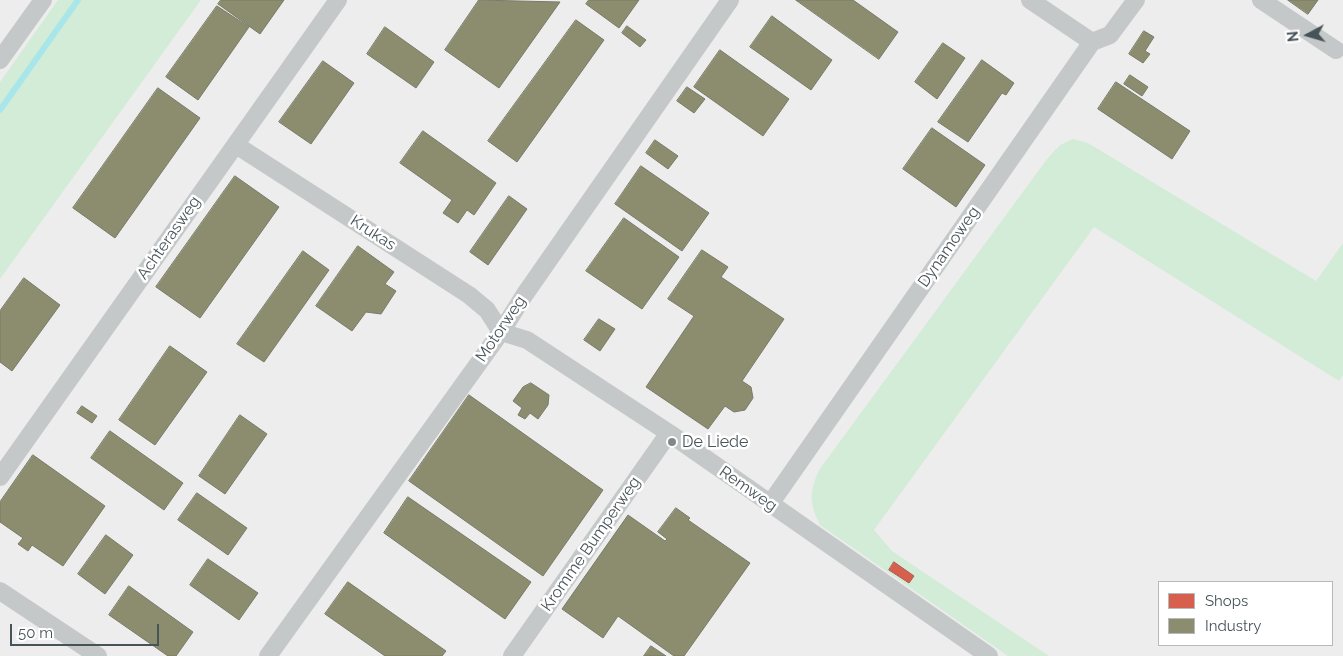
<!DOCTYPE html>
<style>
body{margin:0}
#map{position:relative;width:1343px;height:656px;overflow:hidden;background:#eeeded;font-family:Raleway,sans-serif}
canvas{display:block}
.legend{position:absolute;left:1158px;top:581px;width:175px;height:65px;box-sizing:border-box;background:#fff;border:1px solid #b5babd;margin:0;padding:6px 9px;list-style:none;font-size:15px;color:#465359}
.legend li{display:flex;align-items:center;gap:10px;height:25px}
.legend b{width:25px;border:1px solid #b5babd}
.north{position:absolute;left:1283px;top:10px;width:50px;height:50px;-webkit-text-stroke:4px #fff;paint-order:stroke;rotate:264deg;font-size:14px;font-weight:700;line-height:20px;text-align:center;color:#465359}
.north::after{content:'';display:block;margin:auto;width:18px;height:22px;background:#465359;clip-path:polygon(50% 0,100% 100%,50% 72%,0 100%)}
.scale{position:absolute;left:10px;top:624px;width:149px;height:22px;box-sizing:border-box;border:2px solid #465359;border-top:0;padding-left:6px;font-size:15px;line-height:18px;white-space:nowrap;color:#465359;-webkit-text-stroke:4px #fff;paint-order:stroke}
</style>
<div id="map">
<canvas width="1343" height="656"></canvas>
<ul class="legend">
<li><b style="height:14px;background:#d6604d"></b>Shops</li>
<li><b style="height:14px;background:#8c8c6e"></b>Industry</li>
</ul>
<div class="north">N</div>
<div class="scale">50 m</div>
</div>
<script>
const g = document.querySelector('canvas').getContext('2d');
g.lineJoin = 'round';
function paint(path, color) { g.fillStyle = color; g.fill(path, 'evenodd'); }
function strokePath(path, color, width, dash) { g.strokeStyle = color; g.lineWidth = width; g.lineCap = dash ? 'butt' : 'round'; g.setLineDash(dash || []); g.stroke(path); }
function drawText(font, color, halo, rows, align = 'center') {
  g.font = font + ' Raleway,sans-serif'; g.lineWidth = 5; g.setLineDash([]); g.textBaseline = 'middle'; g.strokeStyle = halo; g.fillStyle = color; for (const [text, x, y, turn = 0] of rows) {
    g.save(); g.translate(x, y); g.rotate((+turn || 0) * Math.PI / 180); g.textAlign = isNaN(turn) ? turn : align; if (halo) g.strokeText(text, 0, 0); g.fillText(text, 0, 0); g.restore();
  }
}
const green = new Path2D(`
 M58,0h143l-201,279v-197z
 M1073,139l15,4 228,138 27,-38v132l-4,6 -245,-154 -220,303 18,21 157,105h-41l-188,-131c-11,-23 -11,-32 -1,-55l228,-311 13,-14z`);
const shops = new Path2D(`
 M894,562l20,14 -5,7 -20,-13z`);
const industry = new Path2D(`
 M221,0h63l-24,34 -42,-30z
 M479,0l81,2 -61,86 -54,-38z
 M589,0h50l-20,28 -33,-24z
 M796,0h57l45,32 -19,27z
 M1288,0h30l-10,14z
 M217,6l32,21 -51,73 -32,-23z
 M772,16l60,44 -21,30 -61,-43z
 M576,20l28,20 -87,122 -29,-21z
 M627,26l19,14 -6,7 -18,-14z
 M385,27l49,35 -18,26 -49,-34z
 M1144,31l10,6 -9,14 5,3 -7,9 -14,-9z
 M943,43l22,15 -28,41 -22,-17z
 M720,50l69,49 -26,37 -69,-49z
 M982,60l32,23 -8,12 -4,-2 -34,49 -30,-20z
 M323,61l31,22 -43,61 -32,-22z
 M1130,75l18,12 -6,9 -18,-12z
 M1116,82l74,49 -18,28 -74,-50z
 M687,87l18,12 -11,14 -17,-12z
 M158,88l42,30 -85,120 -42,-30z
 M932,128l53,37 -29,42 -53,-38z
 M423,131l73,52 -22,32 -7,-5 -9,13 -15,-10 9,-13 -52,-37z
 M655,140l23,16 -10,13 -22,-16z
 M641,166l68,47 -27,38 -67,-47z
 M235,176l44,31 -79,111 -44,-31z
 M509,196l18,13 -39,56 -18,-13z
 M624,218l55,39 -37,52 -56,-38z
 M358,246l36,26 -9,12 11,7 -15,23 -15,-2 -14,19 -36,-25z
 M702,250l26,17 -7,10 63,42 -42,62 9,6 2,11 -8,12 -11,2 -9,-6 -17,23 -62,-42 48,-71 -26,-17z
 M303,251l26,19 -65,92 -27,-18z
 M24,278l36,27 -48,66 -12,-9v-51z
 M599,319l16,10 -15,22 -16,-11z
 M170,346l37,26 -52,73 -36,-25z
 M531,383l18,12 -1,10 -10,14 -8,-6 -5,6 -7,-4 4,-7 -9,-7 10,-14z
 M469,395l134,95 -60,86 -134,-95z
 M82,406l15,10 -5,7 -15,-10z
 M240,415l27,19 -42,60 -26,-18z
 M110,431l73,52 -19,27 -73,-52z
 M33,455l72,51 -42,60 -31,-21 -4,6 -10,-7 5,-6 -23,-16v-20z
 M197,493l50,35 -19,27 -50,-35z
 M408,497l123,85 -26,37 -121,-86z
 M676,508l14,10 -2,2 62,43 -66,93h-10l-56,-40 -15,22 -41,-29 66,-94 37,26 2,-2 -9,-7z
 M106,535l27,20 -28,39 -27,-20z
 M208,559l50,34 -19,27 -49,-35z
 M348,582l98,69 -4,5h-57l-60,-42z
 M129,586l64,46 -17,24h-8l-59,-41z
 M651,646l15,10h-22z`);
const stream = new Path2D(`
 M0,110l78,-110`);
const street = new Path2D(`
 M1030,0l62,42
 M1261,0l75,50
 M0,60l43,-60
 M236,145l233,150 18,15 14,22
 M501,332l26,8 142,93 320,223
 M0,477l338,-477
 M770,504l322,-462 18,-7 26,-35
 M0,591l98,65
 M268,656l233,-324 24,-38 205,-294
 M512,656l157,-223`);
const markers = [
 [672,442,5,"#81898d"]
];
const streetNames = [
 ["Krukas",373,233,33],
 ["Achterasweg",169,238,-55],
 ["Dynamoweg",949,247,-55],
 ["Motorweg",501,329,-56],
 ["Remweg",748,489,35],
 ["Kromme Bumperweg",591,544,-55]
];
const poiNames = [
 ["De Liede",682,442]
];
paint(green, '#d2ecd8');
paint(shops, '#d6604d');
strokePath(shops, '#ab5c51', 1);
paint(industry, '#8c8c6e');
strokePath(industry, '#777b68', 1);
strokePath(stream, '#a9e6e9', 6);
strokePath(street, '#c5c8c9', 18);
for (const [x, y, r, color] of markers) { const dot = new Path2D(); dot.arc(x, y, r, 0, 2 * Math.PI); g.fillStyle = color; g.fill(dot); strokePath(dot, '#fff', 2); }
drawText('16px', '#465359', '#fff', streetNames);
drawText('16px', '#465359', '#fff', poiNames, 'left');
</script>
